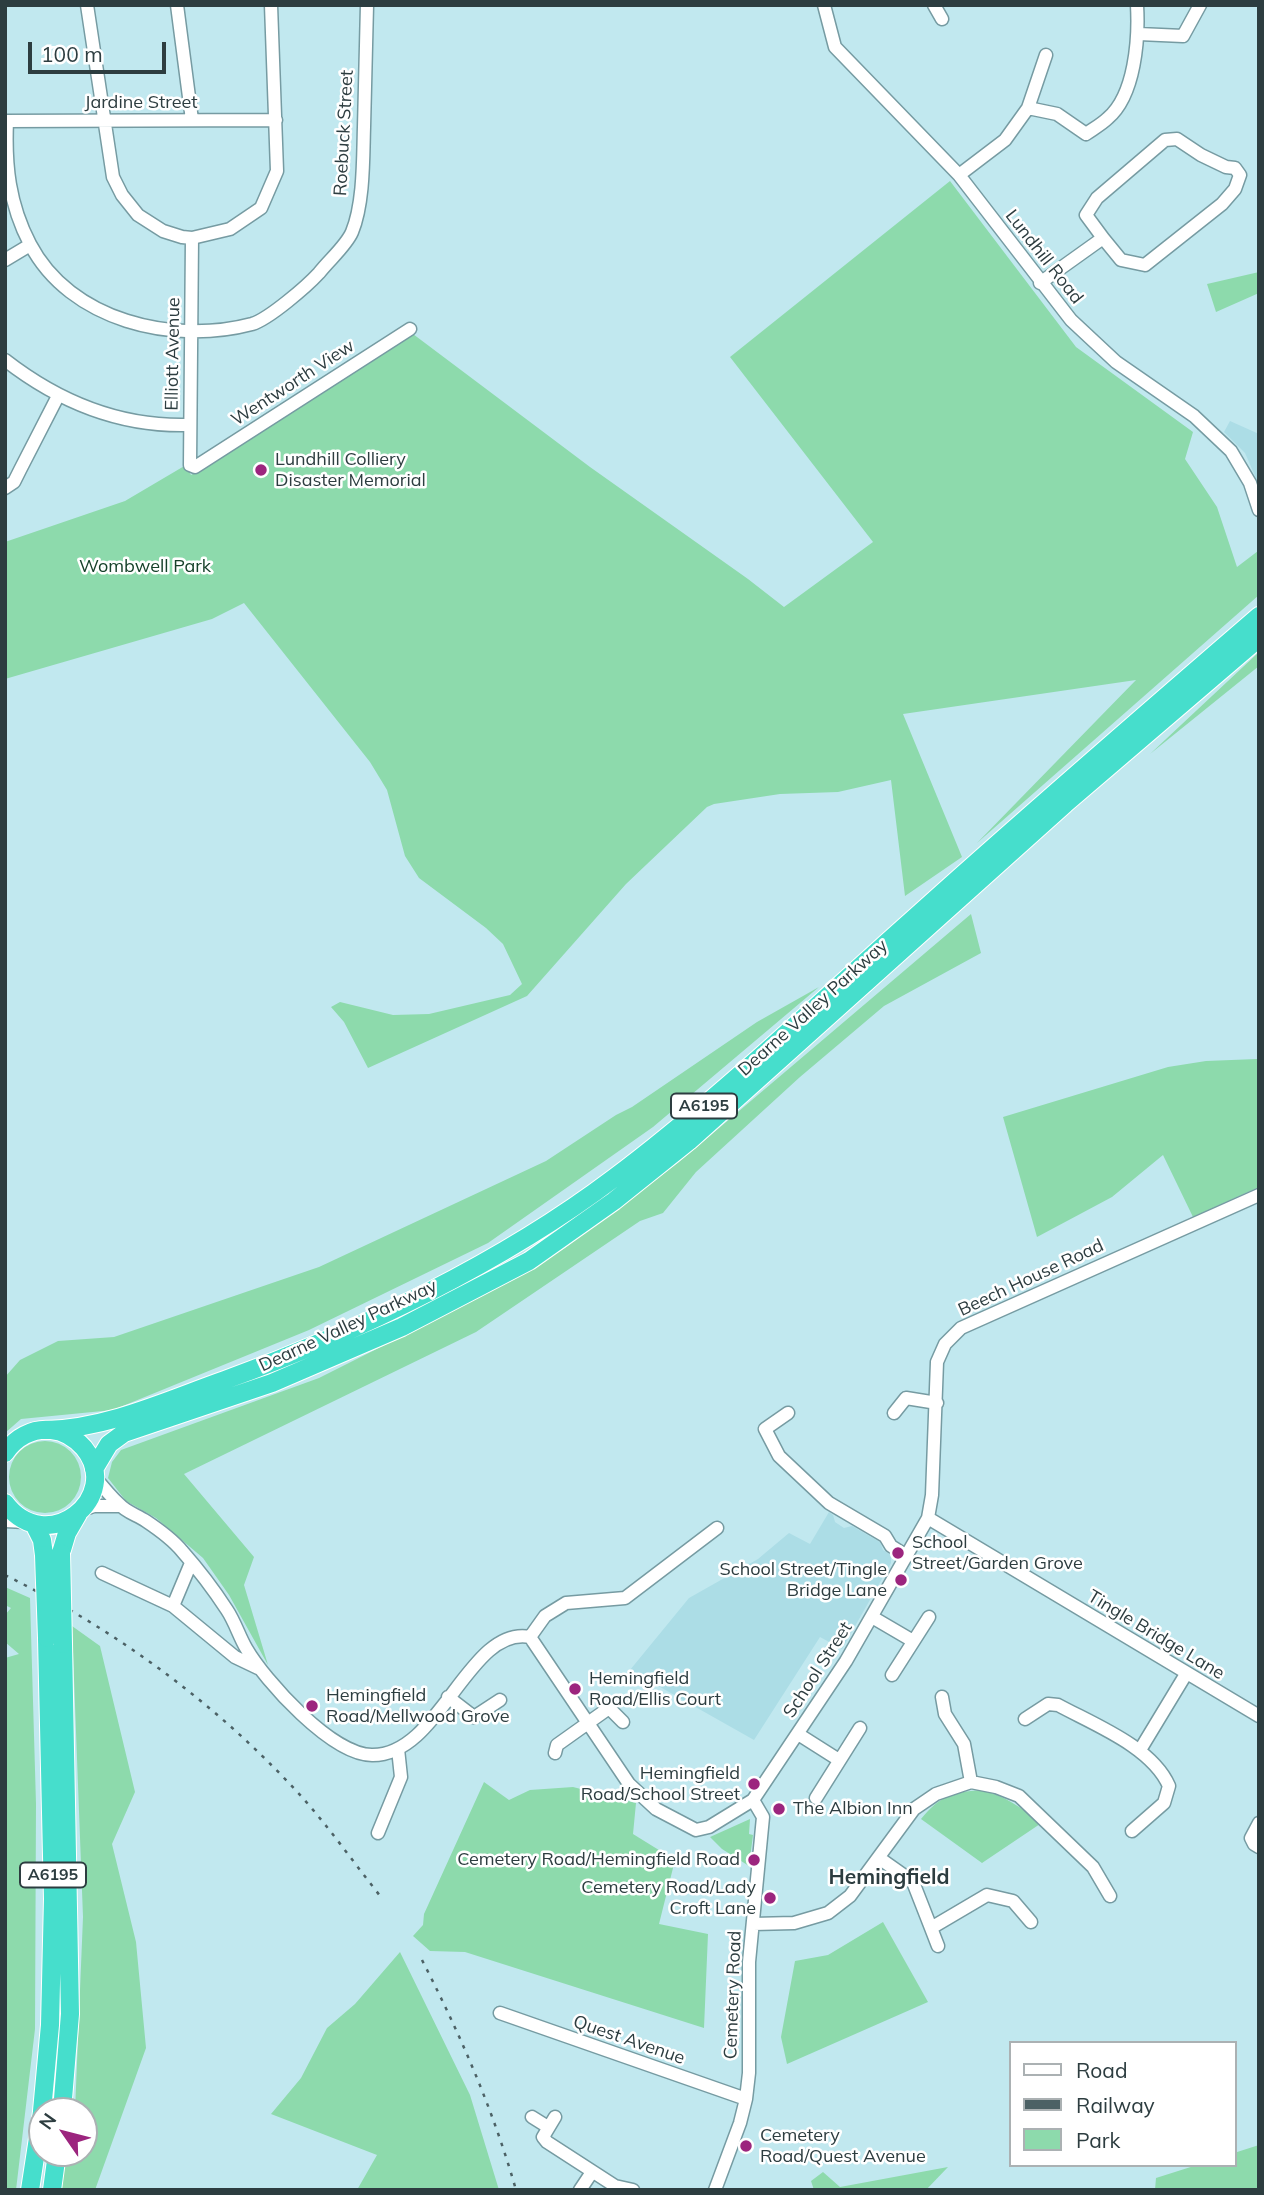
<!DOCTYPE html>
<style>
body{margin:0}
#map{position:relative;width:1264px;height:2195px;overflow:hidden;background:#c1e8ef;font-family:Mulish,sans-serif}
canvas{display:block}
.frame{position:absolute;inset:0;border:7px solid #2d3d40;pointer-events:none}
.legend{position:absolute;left:1009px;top:2041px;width:228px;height:126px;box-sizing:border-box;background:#fff;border:2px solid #abb1b3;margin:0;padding:9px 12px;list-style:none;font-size:21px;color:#2d3d40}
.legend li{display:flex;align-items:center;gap:14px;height:35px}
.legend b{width:35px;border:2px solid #abb1b3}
.north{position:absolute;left:28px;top:2097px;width:70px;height:70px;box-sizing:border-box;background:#fff;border:2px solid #abb1b3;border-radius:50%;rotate:305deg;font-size:19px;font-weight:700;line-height:28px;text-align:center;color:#2d3d40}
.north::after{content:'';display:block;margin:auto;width:24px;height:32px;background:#9c257e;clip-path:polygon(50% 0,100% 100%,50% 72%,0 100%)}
.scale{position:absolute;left:28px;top:42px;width:138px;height:32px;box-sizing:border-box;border:4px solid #2d3d40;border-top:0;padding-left:9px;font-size:21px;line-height:24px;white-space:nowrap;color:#2d3d40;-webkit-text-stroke:5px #fff;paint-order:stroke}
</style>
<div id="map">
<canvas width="1264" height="2195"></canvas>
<div class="frame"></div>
<ul class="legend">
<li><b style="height:9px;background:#fff"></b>Road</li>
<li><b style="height:9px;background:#4c6165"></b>Railway</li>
<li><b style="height:19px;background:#8ddaac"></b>Park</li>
</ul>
<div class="north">N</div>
<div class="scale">100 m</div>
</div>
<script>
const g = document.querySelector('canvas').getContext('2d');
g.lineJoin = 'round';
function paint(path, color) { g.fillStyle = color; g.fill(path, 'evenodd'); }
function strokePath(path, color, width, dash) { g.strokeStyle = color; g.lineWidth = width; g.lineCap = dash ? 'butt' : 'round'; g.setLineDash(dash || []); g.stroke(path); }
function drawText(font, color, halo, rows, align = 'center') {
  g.font = font + ' Mulish,sans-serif'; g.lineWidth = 5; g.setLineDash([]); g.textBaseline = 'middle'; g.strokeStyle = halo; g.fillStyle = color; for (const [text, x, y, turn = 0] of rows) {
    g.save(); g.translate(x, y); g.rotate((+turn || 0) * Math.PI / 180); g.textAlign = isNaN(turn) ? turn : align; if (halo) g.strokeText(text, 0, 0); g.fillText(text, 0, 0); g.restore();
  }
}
const built = new Path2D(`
 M1230,421l29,13v51l-14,-32 -21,-21z
 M829,1512l4,3 2,7 9,6 8,-2 28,16 3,8 8,5v8l-49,86 -22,-12 -66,103 -124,-70 59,-72 69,-39 31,-26 21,11z`);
const green = new Path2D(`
 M950,181l126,166 117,85 -8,27 32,48 20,60 21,-16 1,44 -282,248 159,-163 -233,34 59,143 -57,39 -14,-116 -53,12 -58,2 -66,10 -7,3 -81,77 -99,112 -159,72 -24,-46 -13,-15 9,-5 53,13 36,-1 81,-19 12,-11 -19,-40 -17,-16 -67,-50 -14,-22 -18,-66 -17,-28 -126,-159 -32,16 -207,60v-137l120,-41 61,-36 5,10 222,-141 177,133 158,112 36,28 89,-65 -143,-185z
 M1259,272v21l-43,19 -9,-28z
 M1259,652v14l-109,88z
 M971,914l10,39 -97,53 -84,71 -104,95 -33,41 -23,8 -164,111 -292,142 70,83 -10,28 24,80 -39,-70 -26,-37 -47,-40 -30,-17 -18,-23 4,-16 9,-12 198,-72 163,-82 83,-48 114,-86z
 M819,987l-166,140 -165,116 -179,87 -196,80 -92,9 -16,14v-56l15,-17 38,-19 56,-4 205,-70 227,-106 70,-46 16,-8 125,-85z
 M1257,1059l2,128 -66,30 -30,-62 -51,42 -75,40 -34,-120 165,-50 38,-6z
 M9 1477a36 36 0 1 1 72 0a36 36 0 1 1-72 0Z
 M5,1587l25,11 6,206 -1,225 -19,161h-11v-532l14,-4 -14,-12v-27l6,-7 -6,-3z
 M72,1626l28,20 35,146 -23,52 24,98 10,106 -51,142h-35l7,-37h17v-42h-9l8,-194z
 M484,1782l25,18 21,-10 43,-3 63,16 -3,31 42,26 -16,64 49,10 -4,94 -239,-76 -35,-1 -17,-15 10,-11 1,-11z
 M981,1790c25,6 40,17 59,34l-58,39 -61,-44c19,-23 31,-27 60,-29z
 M750,1819l-1,15 4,1 -4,31 -27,-17 -12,-12z
 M883,1922l45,80 -141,62 -6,-27 14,-76 33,-6z
 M400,1952l70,143 29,95h-142l20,-35 -106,-41 30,-36 26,-50 28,-24z
 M1259,2145v45h-104l1,-12 41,-13h37v-12z
 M948,2167l-22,23h-112l-3,-9 12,-9 17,15z`);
const minor = new Path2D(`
 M87,5l26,172 9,18 16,20 25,16 19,6 10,1 38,-9 31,-21 16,-37 -6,-166
 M177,5l15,115
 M824,5l11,42 124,128 112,145 45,42 78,54 37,35 19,32 9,27
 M934,5l8,14
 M1139,34l44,2 17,-31
 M1028,108l18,-53
 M5,121l271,-1
 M7,121c-2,44 2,83 23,123 40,77 143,101 222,80 17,-5 55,-38 67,-51 10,-13 27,-27 33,-41 12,-29 11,-74 12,-105 1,-41 2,-81 3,-122
 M959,175l46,-35 23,-32 29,6 29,20c7,-5 16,-10 22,-16 27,-23 31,-79 29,-113
 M192,238l-2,227 5,2 215,-138
 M5,260l25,-15
 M1040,283l63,-45 18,22 24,5 77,-61 13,-15 5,-14 -5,-7 -9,-1 -25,-12 -24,-16 -12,1 -68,58 -11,17 17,23
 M5,360c54,42 115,67 184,65
 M5,488l9,-6 6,-12 38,-74
 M788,1413l-23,16 14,27 50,47 56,33 6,10 16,10
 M894,1413l12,-15 31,5
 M94,1476c8,10 16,20 25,28 7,8 18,11 27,17 12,8 27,19 36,30 16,18 32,39 45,59 8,12 12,26 19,38 19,33 86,107 126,107 68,1 97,-130 158,-118l99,147 27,25 40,21 13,-3 44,-27 93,-139 82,-143 4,-23 5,-133 8,-18 16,-16 298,-133
 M82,1510l12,-4h25
 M928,1518l331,198
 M5,1521l21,1
 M102,1573l71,33 62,51 23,11
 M173,1606l18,-43
 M872,1617l41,24
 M530,1637l15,-21 21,-13 59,-5 92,-70
 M892,1675l37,-58
 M448,1697l26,20 26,-17
 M942,1697l3,17 19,30 7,38
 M1025,1719l23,-15 10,1c37,20 94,42 111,81l-5,17 -32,28
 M798,1734l41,26
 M1140,1750l46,-76
 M555,1753l2,-8 52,-37 14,14
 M816,1798l44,-70
 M1259,1823l-8,15 3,6 5,3
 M378,1833l23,-56 -3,-28
 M879,1858l34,24 18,46 56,-33 26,6 18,21
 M753,1924l41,-1 34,-10 22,-17 64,-87 22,-15 35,-12 25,5 23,9 74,71 17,29
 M931,1928l7,18
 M500,2013l246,86
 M532,2117l16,10
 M555,2117l-12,20 4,5 68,44 18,4
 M580,2190l12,-18
 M715,2190l25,-67 6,-24 3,-26v-111l14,-145 -10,-17`);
const highway = new Path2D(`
 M47,1430c62,-2 121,-30 178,-50 131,-47 278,-118 389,-202 105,-79 200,-171 298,-258 114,-103 230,-203 347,-304
 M5,1453c10,-15 27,-25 46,-23 13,1 24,8 33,18 40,49 -37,111 -79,55
 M94,1469l15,-25 15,-11 148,-50 130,-56 127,-66 85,-60 75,-60 376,-337 194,-166
 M34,1524l8,16 2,15
 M61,1553l6,-20 11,-19
 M42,2111l8,-86 3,-126 -6,-261
 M62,2111l8,-97 -7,-370
 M30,2190l12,-78
 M52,2190l5,-37`);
const rail = new Path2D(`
 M5,1575c105,52 201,121 282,206 35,36 63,77 94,116
 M422,1960c38,74 71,149 94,230`);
const highwayBridge = new Path2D(`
 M61,1553l2,91
 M44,1555l3,83`);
const markers = [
 [261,470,7,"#9c257e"],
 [898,1553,7,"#9c257e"],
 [901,1580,7,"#9c257e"],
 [575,1689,7,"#9c257e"],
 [312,1706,7,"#9c257e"],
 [754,1784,7,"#9c257e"],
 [779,1809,7,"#9c257e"],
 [754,1860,7,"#9c257e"],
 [770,1898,7,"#9c257e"],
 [746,2146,7,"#9c257e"]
];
const shields = [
 [704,1106,66],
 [53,1875,66]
];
const shieldNames = [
 ["A6195",704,1106],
 ["A6195",53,1875]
];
const streetNames = [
 ["Jardine Street",141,103],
 ["Roebuck Street",344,133,-87],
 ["Lundhill Road",1044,257,52],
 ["Elliott Avenue",173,354,-89],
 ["Wentworth View",293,383,-33],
 ["Dearne Valley Parkway",813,1008,-42],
 ["Beech House Road",1031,1278,-25],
 ["Dearne Valley Parkway",348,1326,-25],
 ["Tingle Bridge Lane",1156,1635,31],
 ["School Street",818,1670,-57],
 ["Cemetery Road",733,1995,-88],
 ["Quest Avenue",629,2040,19]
];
const poiNames = [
 ["Lundhill Colliery",275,460],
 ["Disaster Memorial",275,481],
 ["School",912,1543],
 ["Street/Garden Grove",912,1564],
 ["School Street/Tingle",887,1570,"right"],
 ["Bridge Lane",887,1591,"right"],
 ["Hemingfield",589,1679],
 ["Road/Ellis Court",589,1700],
 ["Hemingfield",326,1696],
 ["Road/Mellwood Grove",326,1717],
 ["Hemingfield",740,1774,"right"],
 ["Road/School Street",740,1795,"right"],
 ["The Albion Inn",793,1809],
 ["Cemetery Road/Hemingfield Road",740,1860,"right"],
 ["Cemetery Road/Lady",756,1888,"right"],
 ["Croft Lane",756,1909,"right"],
 ["Cemetery",760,2136],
 ["Road/Quest Avenue",760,2157]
];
const parkNames = [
 ["Wombwell Park",145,567]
];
const quarterNames = [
 ["Hemingfield",889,1878]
];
paint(built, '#acdde6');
paint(green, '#8ddaac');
strokePath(minor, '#769ba2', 15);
strokePath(highway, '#fff', 20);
strokePath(minor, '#fff', 12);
strokePath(highway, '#46decc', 18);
strokePath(rail, '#4c6165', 2.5, [3.5, 7]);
strokePath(highwayBridge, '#fff', 20, []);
strokePath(highwayBridge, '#46decc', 18);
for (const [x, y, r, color] of markers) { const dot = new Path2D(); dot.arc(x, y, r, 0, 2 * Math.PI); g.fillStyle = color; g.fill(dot); strokePath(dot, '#fff', 2.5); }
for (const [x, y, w] of shields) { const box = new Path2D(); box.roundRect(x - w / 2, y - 12.5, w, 25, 5); g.fillStyle = '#fff'; g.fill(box); strokePath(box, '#2d3d40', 2); }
drawText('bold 16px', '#2d3d40', null, shieldNames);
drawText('18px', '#2d3d40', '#fff', streetNames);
drawText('18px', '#2d3d40', '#fff', poiNames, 'left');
drawText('18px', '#16412a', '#fff', parkNames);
drawText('bold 21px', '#2d3d40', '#fff', quarterNames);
</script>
